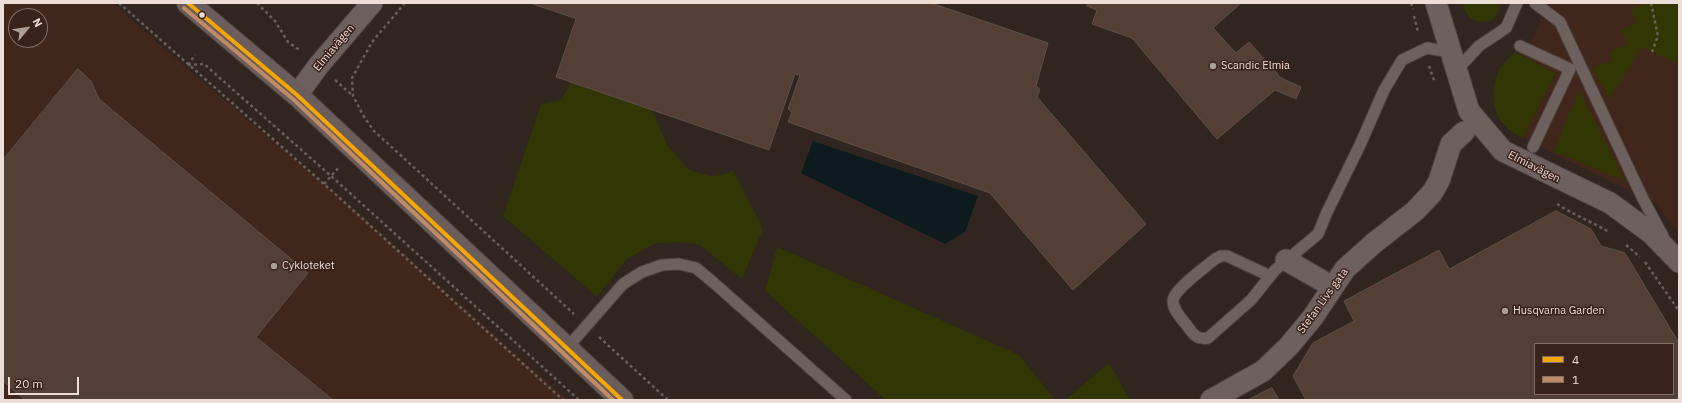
<!DOCTYPE html>
<meta charset="utf-8">
<style>
body{margin:0}
#map{position:relative;width:1682px;height:403px;overflow:hidden;background:#312520;font-family:"IBM Plex Sans",sans-serif}
canvas{display:block}
.frame{position:absolute;inset:0;border:4px solid #edddd7;pointer-events:none}
.legend{position:absolute;left:1534px;top:343px;width:140px;height:52px;box-sizing:border-box;background:#382219;border:1px solid #806d65;margin:0;padding:5px 7px;list-style:none;font-size:12px;color:#edddd7}
.legend li{display:flex;align-items:center;gap:8px;height:20px}
.legend b{width:20px;border:1px solid #806d65}
.north{position:absolute;left:8px;top:8px;width:40px;height:40px;box-sizing:border-box;background:#382219;border:1px solid #806d65;border-radius:50%;rotate:61deg;font-size:11px;font-weight:700;line-height:16px;text-align:center;color:#edddd7}
.north::after{content:'';display:block;margin:auto;width:14px;height:18px;background:#ab9d97;clip-path:polygon(50% 0,100% 100%,50% 72%,0 100%)}
.scale{position:absolute;left:8px;top:377px;width:71px;height:18px;box-sizing:border-box;border:2px solid #edddd7;border-top:0;padding-left:5px;font-size:12px;line-height:14px;white-space:nowrap;color:#edddd7;-webkit-text-stroke:3px #382219;paint-order:stroke}
</style>
<div id="map">
<canvas width="1682" height="403"></canvas>
<div class="frame"></div>
<ul class="legend">
<li><b style="height:5px;background:#f7a600"></b>4</li>
<li><b style="height:5px;background:#c18c65"></b>1</li>
</ul>
<div class="north">N</div>
<div class="scale">20 m</div>
</div>
<script>
const g = document.querySelector('canvas').getContext('2d');
g.lineJoin = 'round';
function paint(path, color) { g.fillStyle = color; g.fill(path, 'evenodd'); }
function strokePath(path, color, width, dash) { g.strokeStyle = color; g.lineWidth = width; g.lineCap = dash ? 'butt' : 'round'; g.setLineDash(dash || []); g.stroke(path); }
function drawText(font, color, halo, rows, align = 'center') {
  g.font = font + ' "IBM Plex Sans",sans-serif'; g.lineWidth = 3; g.setLineDash([]); g.textBaseline = 'middle'; g.strokeStyle = halo; g.fillStyle = color; for (const [text, x, y, turn = 0] of rows) {
    g.save(); g.translate(x, y); g.rotate((+turn || 0) * Math.PI / 180); g.textAlign = isNaN(turn) ? turn : align; if (halo) g.strokeText(text, 0, 0); g.fillText(text, 0, 0); g.restore();
  }
}
const built = new Path2D(`
 M3,3h110l65,58 162,136 228,203h-565zM16,16h24v24h-24z
 M1542,3h137v230l-24,-30 -101,-49 -44,-26 -13,-18 -3,-18 10,-26 16,-13 13,-14 8,-21z`);
const green = new Path2D(`
 M1463,3h38c-1,5 -3,11 -7,15 -6,6 -21,5 -26,-3 -3,-3 -4,-8 -5,-12z
 M1645,3h34v62l-37,-18 -32,52 -18,-30 20,-9 -3,-7 18,-9 -6,-14 16,-7 -6,-14z
 M1515,52l41,21 -33,65c-5,-3 -12,-6 -16,-10 -16,-15 -17,-42 -7,-60 4,-6 10,-11 15,-16z
 M571,82l81,28 15,35 22,25 21,6 12,-1 11,-5 30,59 -21,50 -42,-34 -19,-3 -25,1 -29,16 -30,38 -94,-81 38,-112 20,-4z
 M1579,91l46,90 -72,-30z
 M777,247l242,108 36,45h-169l-121,-109z
 M1109,363l21,37h-65z`);
const water = new Path2D(`
 M813,141l165,55 -13,36 -20,12 -144,-71z`);
const building = new Path2D(`
 M530,3h401l117,40 -12,43 4,3 -3,8 109,127 -73,66 -83,-97 -202,-71 4,-10 -4,-3 12,-34 -5,-1 -26,76 -213,-73 20,-58z
 M1088,3h153l-28,25 23,25 13,-11 32,36 20,9 -5,12 -21,-9 -58,49 -85,-101 -40,-14 5,-14 -10,-4z
 M78,69l13,12 8,18 209,174 -52,64 77,63h-308l-22,-19v-221z
 M1556,211l35,18 10,17 24,7 54,90v57h-373l-13,-24 20,-33 41,-22 -10,-20 95,-51 10,19zM1535,344h138v50h-138z
 M1272,388l7,12h-31z`);
const path = new Path2D(`
 M119,3l214,189 230,208
 M257,3l18,18 13,21 13,9
 M405,3l-33,39 -20,36 1,18 10,19 10,15 201,184
 M1411,3l2,6
 M1651,3l7,33 -6,16
 M1414,16l4,16
 M188,65l16,-1 127,112 248,224
 M188,65l7,-10
 M1429,66l6,17
 M335,80l17,15
 M324,184l16,-18
 M1557,204c17,11 35,18 52,28
 M1626,245l14,12
 M1645,262l34,49
 M599,337l69,63`);
const lane = new Path2D(`
 M1535,3l25,19 83,177 20,37
 M1520,46l50,23 -37,78
 M1456,71l23,-25 27,-18 11,-25
 M1270,276l-43,-20h-6l-6,3c-9,8 -42,31 -42,42 0,10 10,19 15,26 6,8 9,13 20,11l43,-38 24,-30 43,-36 9,-22 33,-67 24,-55 18,-30 25,-12 23,4
 M567,348l56,-64 19,-12 20,-7 17,-1 17,4 18,15 132,117`);
const street = new Path2D(`
 M1436,3l33,108 34,40 107,52 41,30 28,29
 M297,95l22,-30 53,-62
 M1286,260l47,27
 M1211,400l52,-29 26,-25 24,-29 32,-48 29,-26 41,-32 17,-18 7,-12 12,-37 13,-12`);
const secondary = new Path2D(`
 M188,3l109,92 325,305`);
const bus1 = new Path2D(`
 M188,3l109,92 325,305`);
const bus2 = new Path2D(`
 M184,8l109,91 320,301`);
const markers = [
 [202,15,3.5,"#edddd7"],
 [1213,66,4,"#ab9d97"],
 [274,266,4,"#ab9d97"],
 [1505,311,4,"#ab9d97"]
];
const streetNames = [
 ["Elmiavägen",334,48,-50],
 ["Elmiavägen",1534,167,27],
 ["Stefan Livs gata",1323,301,-54]
];
const poiNames = [
 ["Scandic Elmia",1221,66],
 ["Cykloteket",282,266],
 ["Husqvarna Garden",1513,311]
];
paint(built, '#41261c');
paint(green, '#313604');
paint(water, '#0d1b1f');
paint(building, '#543f36');
strokePath(building, '#5b504c', 1);
strokePath(lane, '#4b403d', 13);
strokePath(street, '#4b403d', 23);
strokePath(secondary, '#4b403d', 24);
strokePath(path, '#69605c', 2.5, [3, 3]);
strokePath(lane, '#6c615d', 11);
strokePath(street, '#6c615d', 21);
strokePath(secondary, '#6a5d5b', 22);
strokePath(bus1, '#f7a600', 4);
strokePath(bus2, '#c18c65', 4);
for (const [x, y, r, color] of markers) { const dot = new Path2D(); dot.arc(x, y, r, 0, 2 * Math.PI); g.fillStyle = color; g.fill(dot); strokePath(dot, '#382219', 1.5); }
drawText('11px', '#edddd7', '#382219', streetNames);
drawText('11px', '#edddd7', '#382219', poiNames, 'left');
</script>
